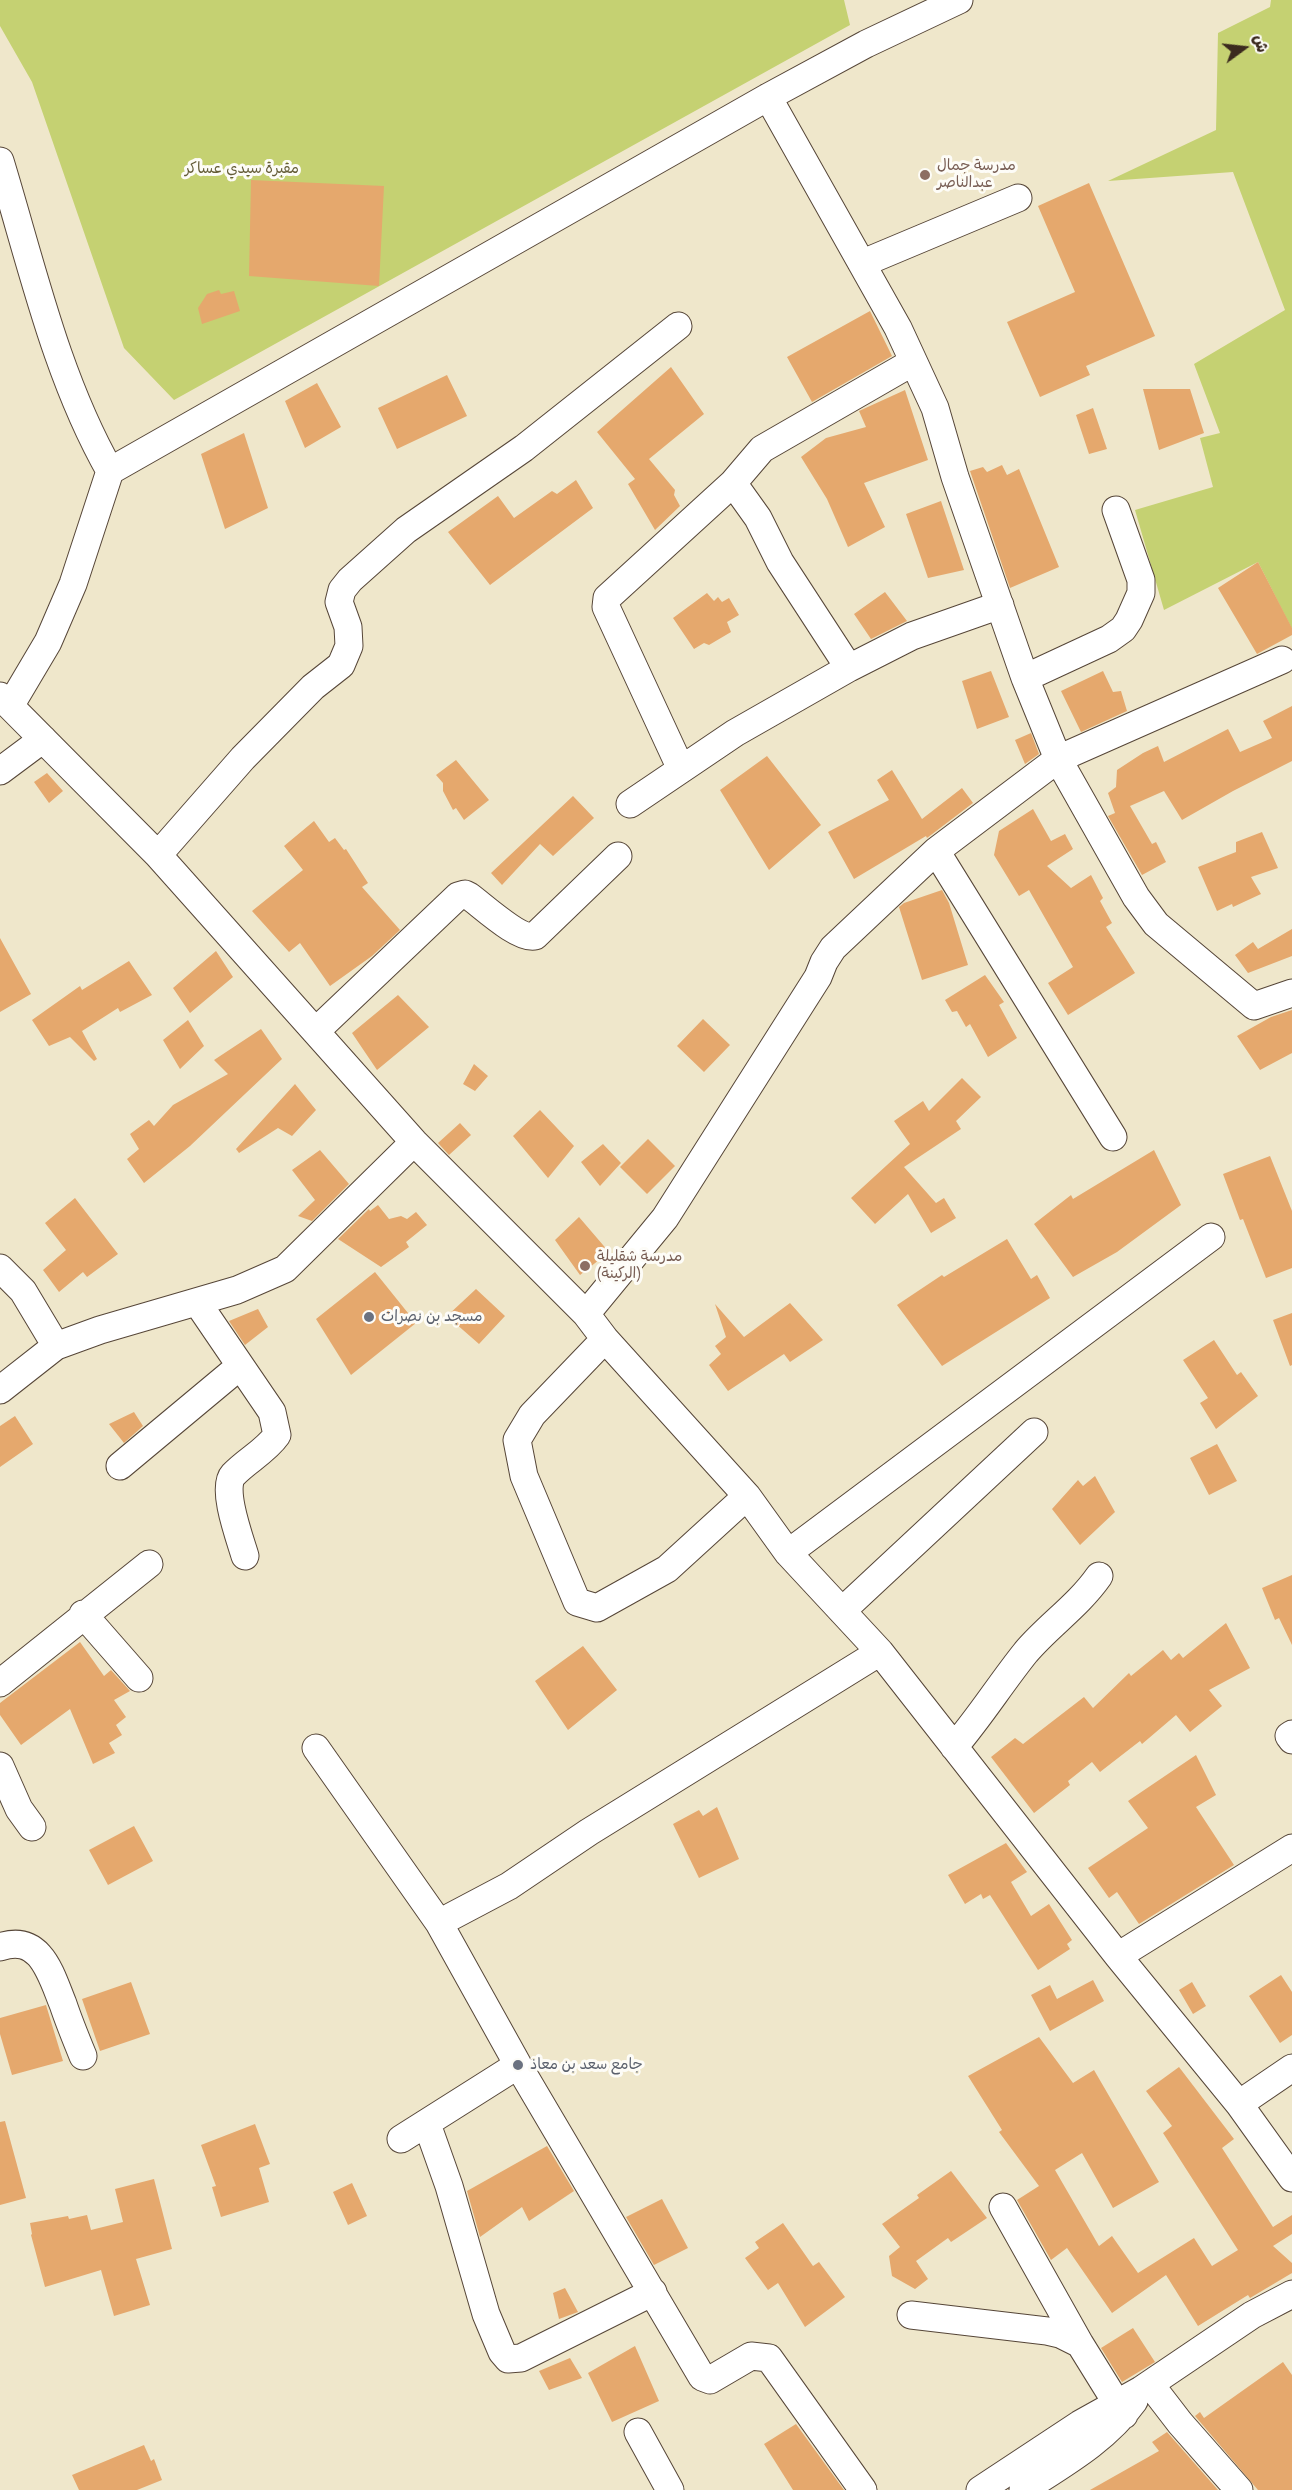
<!DOCTYPE html>
<meta charset="utf-8">
<style>
body{margin:0}
#map{position:relative;width:1292px;height:2490px;overflow:hidden;background:#efe7cb;font-family:Delius,"Playpen Sans Arabic",sans-serif}
canvas{display:block}
.north{position:absolute;left:1214px;top:18px;width:60px;height:60px;-webkit-text-stroke:4px #fdfcf7;paint-order:stroke;rotate:75deg;font-size:16px;font-weight:700;line-height:24px;text-align:center;color:#3b2a1e}
.north::after{content:'';display:block;margin:auto;width:21px;height:27px;background:#3b2a1e;clip-path:polygon(50% 0,100% 100%,50% 72%,0 100%)}
</style>
<div id="map">
<canvas width="1292" height="2490"></canvas>
<div class="north">ش</div>
</div>
<script>
const g = document.querySelector('canvas').getContext('2d');
g.lineJoin = 'round';
function paint(path, color) { g.fillStyle = color; g.fill(path, 'evenodd'); }
function strokePath(path, color, width, dash) { g.strokeStyle = color; g.lineWidth = width; g.lineCap = dash ? 'butt' : 'round'; g.setLineDash(dash || []); g.stroke(path); }
function drawText(font, color, halo, rows, align = 'center') {
  g.font = font + ' Delius,"Playpen Sans Arabic",sans-serif'; g.lineWidth = 6; g.setLineDash([]); g.textBaseline = 'middle'; g.strokeStyle = halo; g.fillStyle = color; for (const [text, x, y, turn = 0] of rows) {
    g.save(); g.translate(x, y); g.rotate((+turn || 0) * Math.PI / 180); g.textAlign = isNaN(turn) ? turn : align; if (halo) g.strokeText(text, 0, 0); g.fillText(text, 0, 0); g.restore();
  }
}
const green = new Path2D(`
 M0,0h844l6,25 -676,375 -50,-52 -92,-266 -32,-56z
 M1271,0h21v629l-34,-67 -94,48 -29,-100 78,-23 -13,-49 20,-5 -26,-69 91,-54 -52,-138 -125,9 108,-51 2,-97 52,-26z`);
const building = new Path2D(`
 M251,180l133,6 -5,100 -130,-10z
 M1089,183l66,153 -69,30 4,9 -50,22 -33,-75 68,-30 -37,-86z
 M219,290l2,4 13,-3 6,20 -38,13 -4,-16 9,-14z
 M870,311l22,45 -80,46 -25,-45z
 M671,367l33,47 -55,45 26,31 -1,5 6,11 -25,24 -27,-46 7,-5 -38,-47z
 M447,375l20,41 -70,33 -19,-41z
 M317,383l24,44 -36,21 -20,-47z
 M1143,389h47l14,44 -45,17z
 M905,390l23,70 -64,23 21,44 -37,20 -21,-48 -26,-42 25,-19 40,-11 -7,-16z
 M1093,408l14,41 -18,5 -13,-39z
 M244,433l24,75 -43,21 -24,-75z
 M1002,465l5,10 12,-6 40,98 -49,21 -40,-117 13,-4 4,5z
 M576,480l17,28 -103,77 -42,-53 50,-36 16,22 38,-27 5,3z
 M941,501l23,69 -36,8 -22,-64z
 M1258,562l34,66v7l-35,19 -39,-66z
 M885,592l22,29 -36,18 -17,-25z
 M707,593l7,8 4,-4 4,5 7,-4 10,17 -12,7 4,10 -22,13 -5,-2 -10,6 -21,-31z
 M991,671l18,46 -32,12 -15,-48z
 M1103,671l10,21 8,-1 6,20 -46,21 -20,-41z
 M1292,706v55l-59,30 -51,29 -18,-29 -34,15 22,38 4,-2 10,20 -24,13 -34,-59 7,-3 -7,-20 8,-6 1,-17 26,-17 15,-7 6,16 64,-33 12,23 32,-14 -9,-17z
 M1031,733l8,21 -14,10 -10,-24z
 M767,756l54,69 -52,45 -49,-80z
 M456,760l33,40 -25,20 -8,-12 -3,2 -10,-19v-8l-7,-8z
 M892,770l30,49 40,-31 11,15 -46,35 -1,-2 -72,43 -26,-47 61,-32 -12,-20z
 M47,773l16,18 -14,12 -15,-21z
 M573,796l21,22 -41,38 -13,-12 -38,41 -11,-12z
 M1033,809l18,32 14,-7 8,15 -26,17 24,22 20,-13 12,23 -3,3 12,22 -6,4 29,46 -67,42 -20,-32 25,-16 -44,-77 -10,6 -25,-41 5,-24z
 M314,821l15,21 6,-4 9,12 2,-1 22,34 -6,4 38,43 -28,26 -42,30 -30,-43 -11,9 -37,-41 51,-41 -19,-24z
 M1262,832l16,36 -27,9 10,17 -28,13 -1,-3 -15,7 -19,-44 38,-15v-10z
 M942,890l7,13 19,62 -46,15 -23,-73 5,-4z
 M1292,929v27l-44,17 -13,-18 18,-13 5,7z
 M0,938l31,56 -31,18z
 M216,951l17,26 -43,36 -17,-25z
 M129,961l23,34 -32,17 -2,-4 -36,23 15,28 -3,2 -24,-24 -21,9 -17,-26 48,-34 2,4z
 M985,975l19,27 -5,3 18,33 -29,19 -18,-33 -4,3 -9,-16 -5,1 -7,-12z
 M398,995l31,32 -52,43 -25,-37z
 M1292,1010v43l-32,17 -23,-34 34,-19z
 M703,1019l27,26 -26,27 -27,-26z
 M188,1020l16,26 -24,23 -17,-29z
 M261,1029l21,30 -92,87 -46,37 -17,-24 12,-10 -9,-15 19,-14 5,6 19,-21 55,-31 -14,-14z
 M474,1064l14,12 -13,15 -12,-7z
 M962,1078l19,19 -25,24 5,8 -57,38 32,36 8,-5 12,20 -25,15 -23,-39 -33,30 -24,-26 59,-54 -16,-23 29,-20 6,10z
 M295,1084l21,26 -24,26 -14,-8 -39,25 -3,-4z
 M540,1110l34,36 -26,32 -35,-42z
 M460,1123l11,12 -22,20 -11,-12z
 M648,1139l27,27 -28,28 -27,-27z
 M603,1144l18,19 -21,23 -19,-24z
 M320,1150l29,34 -37,37 -14,-5 17,-16 -23,-30z
 M1154,1150l27,55 -64,47 -44,25 -39,-53 37,-29 2,4z
 M1270,1156l22,55v57l-26,10 -23,-59 -3,1 -17,-46z
 M75,1198l43,56 -31,23 -4,-5 -24,20 -16,-22 23,-20 -21,-27z
 M378,1205l11,14 12,-3 6,3 9,-7 11,13 -21,17 3,5 -28,20 -43,-28 31,-30 1,2z
 M579,1217l30,35 -29,23 -25,-35z
 M1007,1239l24,40 6,-4 13,23 -108,68 -45,-61 45,-30 2,2z
 M375,1272l41,51 -65,52 -35,-56z
 M476,1289l29,27 -26,28 -32,-28z
 M790,1303l33,37 -33,22 -6,-8 -56,37 -19,-26 12,-11 -6,-8 11,-9 -11,-33 29,33z
 M258,1309l10,18 -23,18 -16,-24z
 M1292,1313v52l-2,1 -17,-46z
 M1214,1340l23,35 4,-3 17,24 -42,33 -16,-26 8,-5 -25,-38z
 M134,1412l9,14 -19,17 -15,-19z
 M15,1416l18,28 -33,23v-41z
 M1217,1444l20,37 -28,14 -19,-37z
 M1095,1476l20,36 -35,33 -28,-36 26,-29 5,6z
 M1292,1575v70l-13,-27 -4,2 -13,-32z
 M1226,1623l24,45 -41,22 13,16 -32,26 -14,-17 -34,29 -2,-3 -40,31 -8,-10 -24,19 2,4 -36,28 -43,-56 24,-19 8,6 61,-47 9,11 36,-35 2,3 32,-26 8,10 8,-7 4,5z
 M80,1642l24,34 7,-6 19,21 -16,9 12,17 -10,8 6,10 -13,8 6,10 -22,11 -23,-55 -49,36 -21,-30v-12z
 M583,1646l34,44 -49,40 -33,-49z
 M1196,1755l20,40 -20,12 38,58 -95,59 -22,-32 -8,6 -21,-30 60,-40 -20,-27z
 M717,1807l22,52 -40,19 -26,-54 26,-14 4,6z
 M134,1826l19,35 -45,24 -19,-35z
 M1006,1843l21,29 -16,10 20,34 18,-12 23,36 -5,4 3,5 -32,21 -48,-75 -7,4 -2,-5 -16,10 -17,-29z
 M1281,1975l11,17v43l-12,8 -31,-47z
 M1093,1980l11,21 -54,30 -19,-36 19,-10 7,14z
 M131,1982l19,52 -50,17 -18,-52z
 M1192,1982l14,24 -13,8 -14,-24z
 M46,2005l17,56 -51,14 -12,-41v-16z
 M1039,2037l34,46 21,-13 65,112 -46,26 -31,-55 -27,17 44,76 13,-10 26,37 56,-35 18,28 26,-16 -75,-117 9,-7 -26,-35 33,-24 55,72 -12,9 51,79 19,-12v19l-19,12 19,17v10l-42,25 -2,-3 -50,31 -32,-51 -54,38 -45,-65 -16,12 -34,-60 22,-14 -40,-54 3,-2 -34,-54z
 M5,2121l21,77 -26,7v-83z
 M255,2124l15,40 -11,4 10,34 -48,15 -9,-30 4,-1 -15,-41z
 M547,2146l27,45 -45,30 -7,-14 -42,30 -13,-46z
 M951,2171l36,47 -36,24 -3,-4 -32,23 12,18 -13,10 -23,-13 -3,-20 11,-9 -18,-23 37,-26 -2,-3z
 M154,2179l18,70 -36,10 14,46 -36,11 -13,-46 -56,17 -14,-52 1,-1 -2,-11 38,-7 1,3 18,-4 4,15 32,-8 -8,-33z
 M352,2183l15,33 -19,9 -15,-33z
 M662,2199l26,49 -34,17 -28,-48z
 M783,2223l30,43 6,-4 26,35 -40,30 -27,-44 -10,7 -23,-32 14,-10 -4,-6z
 M565,2288l13,24 -19,7 -6,-26z
 M1133,2328l22,34 -33,20 -21,-34z
 M635,2346l24,55 -47,21 -24,-49z
 M570,2358l12,20 -33,12 -10,-19z
 M1283,2362l9,13v115h-34l-63,-74 5,-4 4,6z
 M796,2424l48,66h-51l-29,-46z
 M1167,2432l51,58h-128l69,-39 -7,-9z
 M144,2445l7,16 3,-2 8,21 -25,10h-58l-7,-15z`);
const minor = new Path2D(`
 M768,97l130,231 37,80 20,69 70,201 33,81 78,138 20,27 98,82 38,-13
 M0,161c32,105 56,215 110,310
 M863,263l155,-65
 M733,483l25,35 22,44 69,106
 M1025,678l84,-39 14,-10 6,-9 12,-27v-13l-25,-70
 M0,696l158,159 256,287 172,172 19,25 142,157 41,57 92,99 238,304 121,148 53,74
 M10,706l38,-64 25,-58 37,-113 658,-374 98,-53 93,-44
 M681,769l-75,-162 1,-9 126,-115 29,-34 151,-87
 M0,771l43,-32
 M630,804l105,-71 114,-65 63,-32 88,-31
 M936,851l177,286
 M158,855l85,-97 70,-71 28,-22 8,-19 -1,-19 -9,-25 3,-12 8,-10 56,-50 118,-82 154,-122
 M316,1031l142,-135 7,-2 4,2c14,10 50,44 66,40l83,-80
 M0,1268l23,23 33,55
 M197,1302l75,110 5,23c-12,17 -30,25 -44,40 -12,13 7,64 12,81
 M586,1314l79,-96 153,-241 6,-15 9,-14 103,-97 122,-92 224,-99
 M605,1339l-73,76 -15,25 7,36 53,126 20,6 70,-39 80,-73
 M0,1390l56,-44 44,-16 137,-40 48,-21 129,-127
 M120,1466l120,-100
 M788,1553l423,-316
 M842,1611l192,-179
 M83,1614l56,64
 M0,1683l149,-119
 M1292,1734l-3,2 3,4
 M954,1747c26,-30 47,-64 72,-95 23,-27 52,-46 73,-76
 M316,1748l123,175 79,142 184,312 8,3 41,-24 18,2 94,132
 M0,1766l19,43 13,18
 M439,1923l70,-37 80,-54 291,-180
 M0,1947c41,-14 51,28 63,57 6,18 13,35 20,52
 M1118,1956l174,-108
 M1239,2104l53,-36
 M427,2124l22,62 37,128 16,38 6,7 13,-1 132,-66
 M401,2139l117,-74
 M1003,2207l77,137 44,71
 M911,2315l136,16 13,3 20,10
 M1150,2384l30,39 59,67
 M638,2432l32,58
 M980,2490l100,-66 61,-34 111,-75 40,-21
 M1023,2490c40,-26 82,-49 111,-89`);
const markers = [
 [925,175,6,"#8d6e63"],
 [585,1266,6,"#8d6e63"],
 [369,1317,6,"#6b7280"],
 [518,2065,6,"#6b7280"]
];
const educationNames = [
 ["مدرسة جمال",937,166],
 ["عبدالناصر",937,183],
 ["مدرسة شقليلة",597,1257],
 ["(الركينة)",597,1274]
];
const parkNames = [
 ["مقبرة سيدي عساكر",242,169]
];
const worshipNames = [
 ["مسجد بن نصرات",381,1317],
 ["جامع سعد بن معاذ",530,2065]
];
paint(green, '#c5d172');
paint(building, '#e5a86d');
strokePath(minor, '#564638', 29);
strokePath(minor, '#fff', 27);
for (const [x, y, r, color] of markers) { const dot = new Path2D(); dot.arc(x, y, r, 0, 2 * Math.PI); g.fillStyle = color; g.fill(dot); strokePath(dot, '#fdfcf7', 2); }
drawText('15px', '#785e54', '#fdfcf7', educationNames, 'left');
drawText('15px', '#645c37', '#fdfcf7', parkNames);
drawText('15px', '#5b616d', '#fdfcf7', worshipNames, 'left');
</script>
